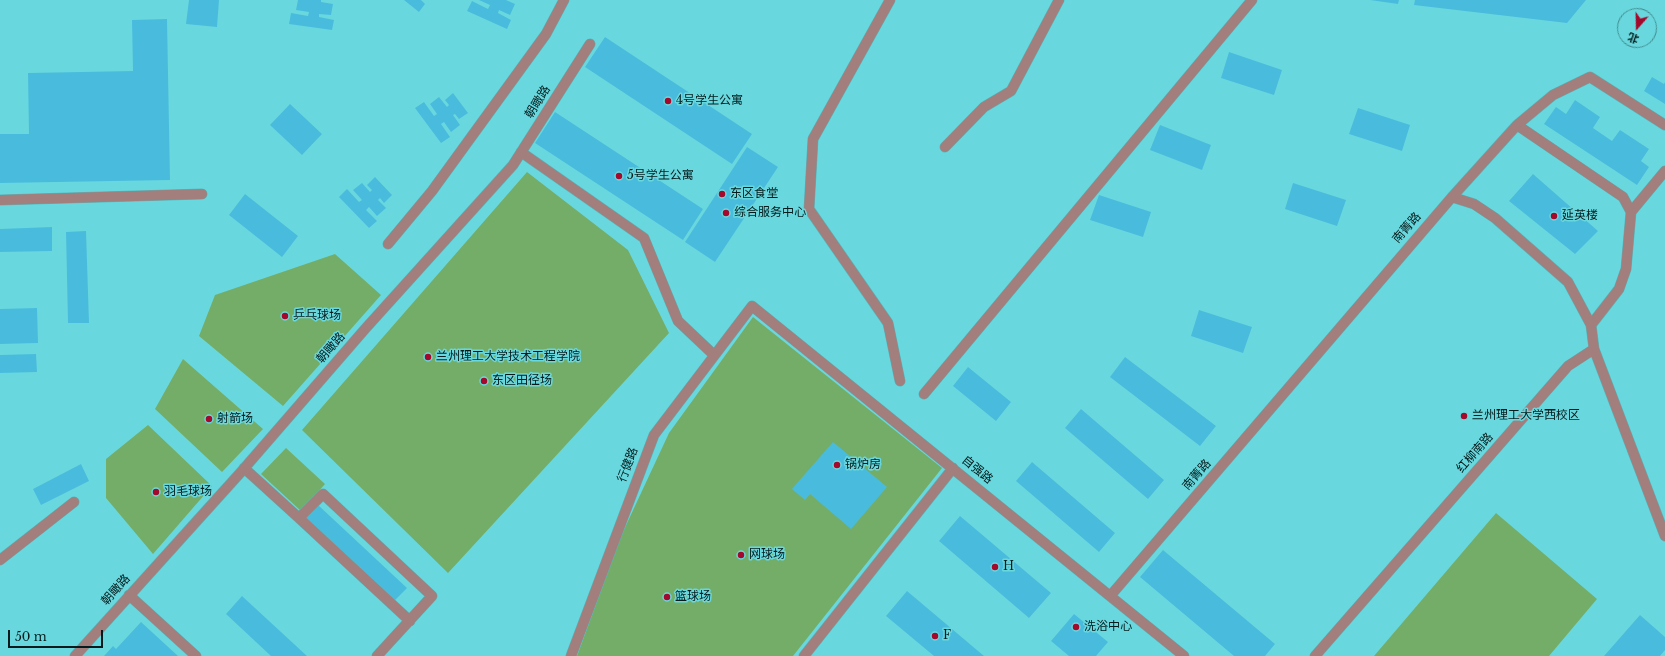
<!DOCTYPE html>
<meta charset="utf-8">
<style>
body{margin:0}
#map{position:relative;width:1665px;height:656px;overflow:hidden;background:#69d8de;font-family:"Libre Baskerville","Noto Sans SC",serif}
canvas{display:block}
.north{position:absolute;left:1617px;top:8px;width:40px;height:40px;box-sizing:border-box;background:#69d8de;border:1px solid #408c90;border-radius:50%;rotate:200deg;font-size:11px;font-weight:700;line-height:16px;text-align:center;color:#031b1c}
.north::after{content:'';display:block;margin:auto;width:14px;height:18px;background:#a4082a;clip-path:polygon(50% 0,100% 100%,50% 72%,0 100%)}
.scale{position:absolute;left:8px;top:630px;width:95px;height:18px;box-sizing:border-box;border:2px solid #031b1c;border-top:0;padding-left:5px;font-size:12px;line-height:14px;white-space:nowrap;color:#031b1c;-webkit-text-stroke:3px #69d8de;paint-order:stroke}
</style>
<div id="map">
<canvas width="1665" height="656"></canvas>
<div class="north">北</div>
<div class="scale">50 m</div>
</div>
<script>
const g = document.querySelector('canvas').getContext('2d');
g.lineJoin = 'round';
function paint(path, color) { g.fillStyle = color; g.fill(path, 'evenodd'); }
function strokePath(path, color, width, dash) { g.strokeStyle = color; g.lineWidth = width; g.lineCap = dash ? 'butt' : 'round'; g.setLineDash(dash || []); g.stroke(path); }
function drawText(font, color, halo, rows, align = 'center') {
  g.font = font + ' "Libre Baskerville","Noto Sans SC",serif'; g.lineWidth = 3; g.setLineDash([]); g.textBaseline = 'middle'; g.strokeStyle = halo; g.fillStyle = color; for (const [text, x, y, turn = 0] of rows) {
    g.save(); g.translate(x, y); g.rotate((+turn || 0) * Math.PI / 180); g.textAlign = isNaN(turn) ? turn : align; if (halo) g.strokeText(text, 0, 0); g.fillText(text, 0, 0); g.restore();
  }
}
const green = new Path2D(`
 M527,172l101,78 41,83 -221,240 -146,-143z
 M335,254l46,41 -98,111 -84,-70 16,-41z
 M753,317l189,151 -149,188h-216l44,-120 48,-103z
 M183,359l80,70 -41,43 -67,-63z
 M148,425l64,61 -59,68 -47,-56v-39z
 M286,448l39,36 -24,27 -40,-37z
 M1496,513l101,86 -48,57h-175z`);
const building = new Path2D(`
 M189,0h30l-2,27 -31,-3z
 M298,0h23v2l12,2 -2,11 -12,-1v3l15,3 -2,10 -43,-6 2,-11 17,3 1,-4 -13,-2z
 M404,0h17l4,4 -6,8z
 M479,0h27l9,4 -5,11 -11,-5 -1,3 13,7 -4,9 -40,-18 5,-10 16,8 2,-4z
 M1370,0h29l-1,4z
 M1415,0h171l-19,23 -153,-18z
 M167,19l3,161 -170,3v-49h29l-1,-61 105,-2 -1,-51z
 M605,37l147,97 -20,30 -147,-97z
 M1229,52l53,18 -8,25 -53,-17z
 M1652,77l12,7 1,-2v22l-21,-13z
 M453,93l15,20 -9,6 -4,-5 -2,1 7,10 -9,7 -7,-10 -3,2 9,13 -9,6 -26,-35 9,-6 10,14 3,-2 -7,-10 9,-7 8,10 2,-2 -4,-5z
 M1575,100l25,17 -7,11 19,13 8,-11 29,19 -8,12 8,6 -12,18 -93,-61 12,-17 10,7z
 M290,104l32,30 -20,21 -32,-30z
 M1358,108l52,17 -8,26 -53,-17z
 M555,112l148,97 -20,31 -148,-97z
 M1160,125l51,20 -9,25 -52,-20z
 M747,147l31,20 -63,95 -30,-20z
 M1533,174l65,57 -23,23 -66,-53z
 M375,177l17,18 -8,8 -4,-5 -2,2 8,8 -9,8 -8,-9 -3,3 11,11 -8,7 -30,-31 8,-8 12,13 3,-2 -9,-10 9,-7 8,9 2,-2 -5,-5z
 M1293,183l53,17 -9,26 -52,-17z
 M245,194l53,42 -16,21 -53,-42z
 M1099,195l52,17 -8,25 -53,-17z
 M52,227v24l-52,1v-23z
 M86,231l3,92h-21l-2,-91z
 M37,308l1,35 -38,1v-35z
 M1199,310l53,17 -9,26 -52,-17z
 M36,354l1,18 -37,1v-18z
 M1125,357l91,69 -16,20 -90,-69z
 M968,367l43,35 -15,19 -43,-35z
 M1081,409l83,71 -16,19 -83,-71z
 M833,442l54,45 -36,42 -41,-35 -5,6 -13,-11z
 M1032,462l83,71 -16,19 -83,-71z
 M81,464l8,17 -48,24 -8,-16z
 M317,504l90,84 -14,14 -90,-83z
 M960,516l91,77 -22,25 -90,-77z
 M1163,550l112,94 -10,12h-31l-94,-79z
 M907,591l77,65h-50l-48,-40z
 M242,596l65,60h-36l-45,-42z
 M1074,614l34,28 -12,14h-27l-18,-15z
 M1640,615l25,22v13l-5,6h-56z
 M141,622l37,34h-74l9,-10 3,3z`);
const minor = new Path2D(`
 M890,0l-77,139 -4,70 79,114 12,58
 M1665,125l-75,-48 -37,18 -36,30 106,72 8,15 34,-41
 M945,147l39,-40 27,-16 48,-91
 M521,152l123,86 34,83 36,34
 M1452,197l65,-72
 M0,200l202,-6
 M388,244l44,-53 114,-157 18,-34
 M924,394l328,-394
 M244,468l55,50 24,-24 109,102 -55,60
 M299,518l111,103
 M0,560l74,-58
 M129,595l67,61
 M1111,595l341,-398 22,7 21,14 73,64 23,43 3,24 71,187
 M75,656l166,-184 124,-143 148,-164 77,-121
 M571,656l83,-221 98,-129 432,350
 M804,656l149,-188
 M1315,656l253,-290 26,-17 -3,-24 28,-36 7,-20 5,-57`);
const markers = [
 [668,101,4,"#a4082a"],
 [619,176,4,"#a4082a"],
 [722,194,4,"#a4082a"],
 [726,213,4,"#a4082a"],
 [1554,216,4,"#a4082a"],
 [285,316,4,"#a4082a"],
 [428,357,4,"#a4082a"],
 [484,381,4,"#a4082a"],
 [1464,416,4,"#a4082a"],
 [209,419,4,"#a4082a"],
 [837,465,4,"#a4082a"],
 [156,492,4,"#a4082a"],
 [741,555,4,"#a4082a"],
 [995,567,4,"#a4082a"],
 [667,597,4,"#a4082a"],
 [1076,627,4,"#a4082a"],
 [935,636,4,"#a4082a"]
];
const poiNames = [
 ["4号学生公寓",676,101],
 ["5号学生公寓",627,176],
 ["东区食堂",730,194],
 ["综合服务中心",734,213],
 ["延英楼",1562,216],
 ["乒乓球场",293,316],
 ["兰州理工大学技术工程学院",436,357],
 ["东区田径场",492,381],
 ["兰州理工大学西校区",1472,416],
 ["射箭场",217,419],
 ["锅炉房",845,465],
 ["羽毛球场",164,492],
 ["网球场",749,555],
 ["H",1003,567],
 ["篮球场",675,597],
 ["洗浴中心",1084,627],
 ["F",943,636]
];
const streetNames = [
 ["朝瞰路",538,102,-58],
 ["南菁路",1407,228,-49],
 ["朝瞰路",331,348,-49],
 ["红柳南路",1475,453,-49],
 ["行健路",628,465,-69],
 ["自强路",977,470,39],
 ["南菁路",1197,475,-49],
 ["朝瞰路",116,590,-48]
];
paint(green, '#74ad68');
paint(building, '#49bcdd');
strokePath(minor, '#57b6bb', 11);
strokePath(minor, '#a27e7d', 10);
for (const [x, y, r, color] of markers) { const dot = new Path2D(); dot.arc(x, y, r, 0, 2 * Math.PI); g.fillStyle = color; g.fill(dot); strokePath(dot, '#69d8de', 1.5); }
drawText('12px', '#031b1c', '#69d8de', poiNames, 'left');
drawText('12px', '#031b1c', '#69d8de', streetNames);
</script>
